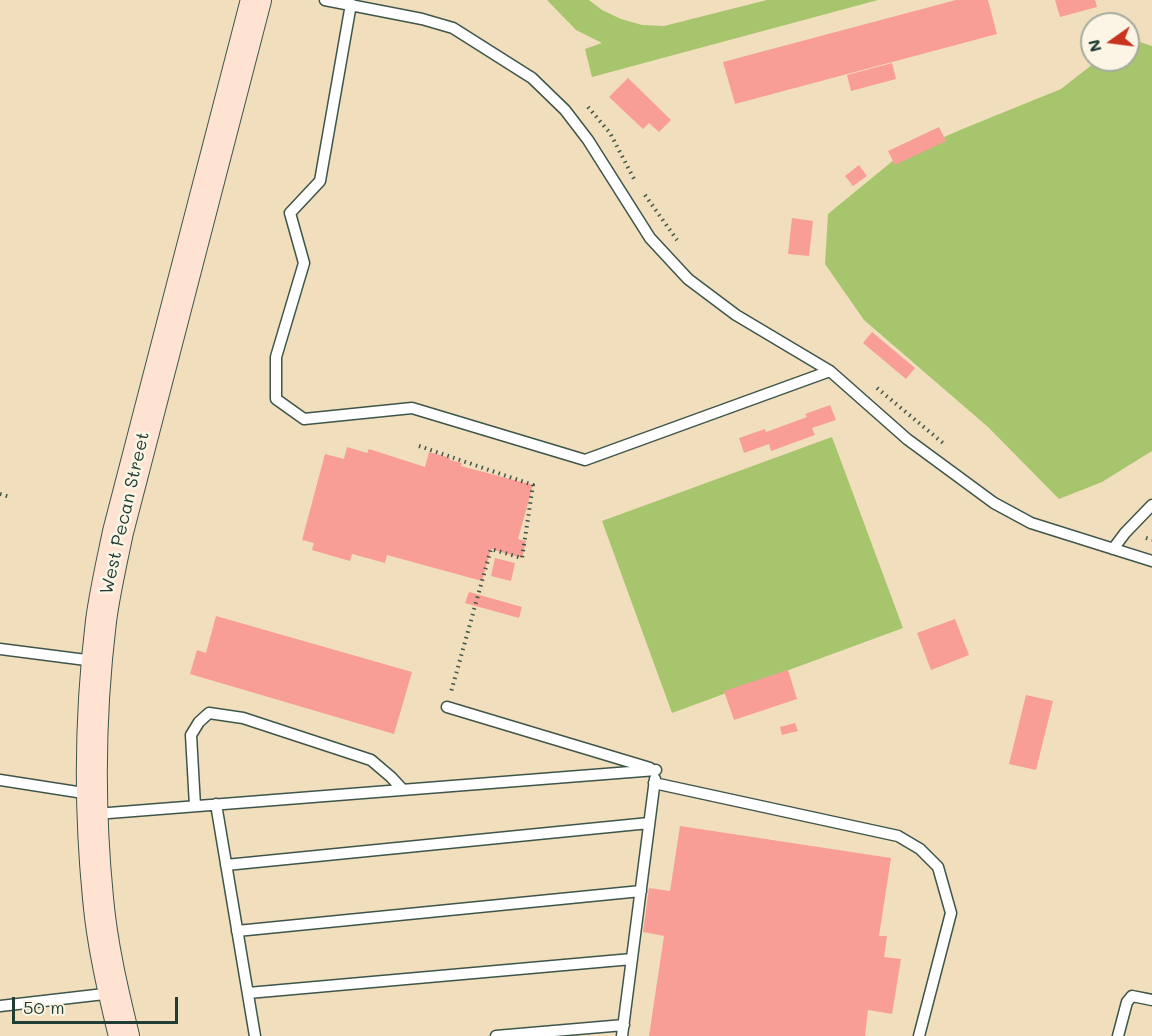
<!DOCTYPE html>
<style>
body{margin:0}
#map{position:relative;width:1152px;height:1036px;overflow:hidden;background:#f1debd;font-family:Mali,sans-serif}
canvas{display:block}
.north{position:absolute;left:1080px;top:12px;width:60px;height:60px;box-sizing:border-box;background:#fcf5e5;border:2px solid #a4ab9e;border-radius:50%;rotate:256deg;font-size:16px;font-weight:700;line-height:24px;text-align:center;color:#1f3d34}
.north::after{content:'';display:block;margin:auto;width:21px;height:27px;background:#c8321e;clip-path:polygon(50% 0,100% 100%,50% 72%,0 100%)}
.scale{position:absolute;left:12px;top:997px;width:166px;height:27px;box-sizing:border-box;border:3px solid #1f3d34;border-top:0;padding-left:8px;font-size:18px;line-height:21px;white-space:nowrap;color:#1f3d34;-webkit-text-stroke:4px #fcf5e5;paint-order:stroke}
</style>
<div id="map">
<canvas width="1152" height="1036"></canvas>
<div class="north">N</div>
<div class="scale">50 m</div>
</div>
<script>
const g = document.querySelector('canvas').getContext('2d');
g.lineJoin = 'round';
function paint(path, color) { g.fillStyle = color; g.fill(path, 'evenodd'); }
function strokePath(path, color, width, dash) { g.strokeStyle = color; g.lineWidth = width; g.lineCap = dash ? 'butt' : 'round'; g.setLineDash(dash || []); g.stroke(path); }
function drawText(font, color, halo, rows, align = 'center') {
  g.font = font + ' Mali,sans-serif'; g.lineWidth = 5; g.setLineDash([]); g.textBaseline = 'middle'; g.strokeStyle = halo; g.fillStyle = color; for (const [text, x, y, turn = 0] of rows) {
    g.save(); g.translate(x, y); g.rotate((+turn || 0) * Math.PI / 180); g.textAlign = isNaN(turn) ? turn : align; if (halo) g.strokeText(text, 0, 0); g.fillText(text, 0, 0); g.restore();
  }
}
const green = new Path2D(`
 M547,0h42l13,10 19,9 21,6 22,1 103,-26h111l-286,77 -7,-28 17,-6 -26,-13z
 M1128,41h9l15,5v405l-50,31 -43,17 -71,-72 -124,-107 -39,-56 3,-50 67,-55 65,-29 101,-41 37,-29h30z
 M832,437l71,191 -231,85 -70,-192z`);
const building = new Path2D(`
 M956,0h32l9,34 -262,70 -12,-42z
 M1055,0h40l2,7 -37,10z
 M892,63l4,16 -45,12 -4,-16z
 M628,78l43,42 -12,12 -10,-9 -6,6 -34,-32z
 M939,127l7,14 -51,24 -7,-14z
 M859,165l8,11 -14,10 -8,-10z
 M792,218l21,3 -4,35 -21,-2z
 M872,332l43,36 -9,11 -43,-36z
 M830,405l6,15 -24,8 3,7 -44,16 -2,-7 -25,9 -5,-15 26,-9 1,3 41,-15 -2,-3z
 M347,447l20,6 2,-4 56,18 4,-15 21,6v2l12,3 -1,3 72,19 -15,54 8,2 -4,17 -31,-9 -9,32 -95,-26 -2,8 -33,-9 -2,7 -38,-11 2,-7 -12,-3 23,-86 19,5z
 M495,558l20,5 -4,18 -20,-5z
 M469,592l53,15 -3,11 -54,-15z
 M216,616l196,56 -18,62 -204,-60 7,-24 9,3z
 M955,619l14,36 -38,15 -14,-37z
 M788,670l9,29 -63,21 -10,-29z
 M1026,695l27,6 -17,69 -27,-6z
 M795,723l3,8 -16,4 -2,-8z
 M680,826l211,32 -12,78h8l-3,21 17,2 -9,55 -24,-4 -3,26h-216l15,-100 -21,-4 6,-44 21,3z`);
const path = new Path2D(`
 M588,107l22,26 24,46
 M645,195l32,45
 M877,388l66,55
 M419,446l114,39 -11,73 -31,-9 -40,143
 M0,494l10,3
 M1146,538l6,2`);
const service = new Path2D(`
 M325,0l97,19 31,9 79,50 33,32 23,30 62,98 38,41 48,36 94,56 77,68 87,64 37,20 121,38
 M351,4l-31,177 -30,32 14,50 -28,94v42l28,20 108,-11 173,52 245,-89
 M1113,549l12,-16 27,-28
 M0,649l94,12
 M447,707l203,61
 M0,780l90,14
 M654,783l244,53 22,13 18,18 13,46 -32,123
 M216,804l39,232
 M195,806l-4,-71 8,-13 10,-9 34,5 128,42 20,17 12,13
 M96,814l560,-44
 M226,865l423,-42
 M237,931l404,-40
 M248,993l384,-34
 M0,1006l113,-13
 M496,1036l128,-11
 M622,1036l33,-257
 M1118,1036l9,-34 5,-6 20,4`);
const secondary = new Path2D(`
 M124,1036c-11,-45 -22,-92 -26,-138 -9,-91 -8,-186 3,-277 4,-30 11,-60 17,-89l138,-532`);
const streetNames = [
 ["West Pecan Street",125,513,-77]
];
paint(green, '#a6c56d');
paint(building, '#f89e97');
strokePath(service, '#3e5549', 13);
strokePath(secondary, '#3e5549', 32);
strokePath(path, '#3e5549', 4, [1.5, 4.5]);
strokePath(service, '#fff', 10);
strokePath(secondary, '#fee3d2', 30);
drawText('18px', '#1f3d34', '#fcf5e5', streetNames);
</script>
